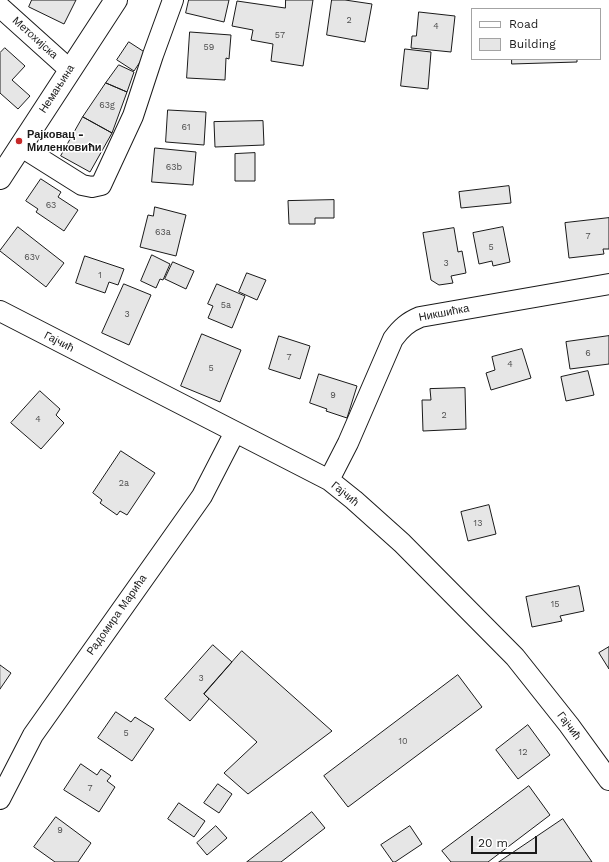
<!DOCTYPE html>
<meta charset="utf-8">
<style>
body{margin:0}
#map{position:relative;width:609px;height:862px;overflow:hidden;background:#fff;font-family:"Work Sans",sans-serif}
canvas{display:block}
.legend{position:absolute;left:471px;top:8px;width:130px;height:52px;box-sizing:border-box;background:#fff;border:1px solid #a3a3a3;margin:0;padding:5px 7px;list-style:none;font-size:12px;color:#1a1a1a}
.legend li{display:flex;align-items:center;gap:8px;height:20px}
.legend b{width:20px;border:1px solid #a3a3a3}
.scale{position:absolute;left:471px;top:836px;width:66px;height:18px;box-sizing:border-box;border:2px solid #1a1a1a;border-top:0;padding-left:5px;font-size:12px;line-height:14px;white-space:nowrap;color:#1a1a1a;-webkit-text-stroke:3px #fff;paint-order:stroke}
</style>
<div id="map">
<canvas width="609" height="862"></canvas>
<ul class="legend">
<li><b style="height:5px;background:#fff"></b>Road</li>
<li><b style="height:11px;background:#e6e6e6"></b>Building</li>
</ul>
<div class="scale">20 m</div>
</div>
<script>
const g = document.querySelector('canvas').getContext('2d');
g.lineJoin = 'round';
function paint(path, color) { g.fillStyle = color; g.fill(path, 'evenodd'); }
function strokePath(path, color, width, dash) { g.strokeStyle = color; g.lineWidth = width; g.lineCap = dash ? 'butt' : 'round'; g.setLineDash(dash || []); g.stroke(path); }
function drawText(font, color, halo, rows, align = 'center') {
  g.font = font + ' "Work Sans",sans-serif'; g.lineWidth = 3; g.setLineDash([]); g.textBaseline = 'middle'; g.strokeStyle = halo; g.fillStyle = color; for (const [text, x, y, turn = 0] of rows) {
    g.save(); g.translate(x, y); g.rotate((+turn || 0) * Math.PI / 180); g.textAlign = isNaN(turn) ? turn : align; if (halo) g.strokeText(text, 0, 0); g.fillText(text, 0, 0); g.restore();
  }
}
const building = new Path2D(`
 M32,0h44l-12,24 -35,-17z
 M189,0h40l-5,22 -38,-9z
 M286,0h27l-10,66 -32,-5 2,-17 -22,-4 2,-10 -21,-4 5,-25 48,7z
 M332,0h13l27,4 -7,38 -38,-7z
 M419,12l36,4 -4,36 -40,-4 1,-12h4z
 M190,32l41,3 -2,24 -3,-1 -1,22 -38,-2z
 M129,42l17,11 -12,18 -17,-11z
 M5,48l20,18 -13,14 18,16 -12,13 -18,-16v-40z
 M405,49l26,3 -3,37 -27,-3z
 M512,59h65v3l-65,2z
 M119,65l15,7 -7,20 -21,-9z
 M106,83l21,9 -15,41 -29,-16z
 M168,110l38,2 -2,33 -38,-3z
 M83,117l29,16 -22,39 -29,-16z
 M263,121l1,24 -49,2 -1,-25z
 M155,148l41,4 -3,33 -41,-3z
 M255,153v28h-20v-27z
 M41,179l20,13 -3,5 20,13 -14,21 -28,-19 2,-3 -12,-8z
 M509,186l2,17 -50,5 -2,-16z
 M334,200v18h-19v6h-26l-1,-23z
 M155,207l31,8 -10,41 -36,-9 8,-32 5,1z
 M609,218v31h-6l1,5 -35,4 -4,-35z
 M18,227l46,36 -18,24 -46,-36z
 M503,227l7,35 -17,4 -1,-5 -13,3 -6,-31z
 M454,228l4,24 4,-1 4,22 -15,3 2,7 -14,2 -8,-5 -8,-47z
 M152,255l18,9 -7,16 -3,-1 -4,9 -15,-7z
 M85,256l39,13 -6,16 -9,-3 -4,11 -29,-10z
 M173,262l21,9 -8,18 -21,-10z
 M247,273l19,7 -9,20 -18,-8z
 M124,284l27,11 -22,50 -27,-12z
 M217,284l28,12 -13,32 -24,-10 5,-12 -5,-2z
 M202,334l39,16 -21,52 -39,-16z
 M279,336l31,10 -10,33 -31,-10z
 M609,336v28l-39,5 -4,-27z
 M522,349l9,29 -40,12 -5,-17 9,-3 -3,-13z
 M588,371l6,24 -28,6 -5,-24z
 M319,374l38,12 -10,32 -21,-7 1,-2 -17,-6z
 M465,388l1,41 -43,2 -1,-31h9l-1,-11z
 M40,391l20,18 -4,6 8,8 -23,26 -30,-26z
 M121,451l34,22 -28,42 -7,-4 -3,4 -17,-12 2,-3 -9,-7z
 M489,505l7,29 -28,7 -7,-29z
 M579,586l5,25 -24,5 2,5 -30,6 -6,-30z
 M213,645l19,17 -28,32 5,5 -19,22 -25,-22z
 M609,647v22l-10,-16z
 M242,651l90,80 -84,63 -24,-21 33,-31 -53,-48z
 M0,665l11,8 -11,16z
 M458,675l24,32 -134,100 -24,-31z
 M116,712l15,10 4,-5 19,12 -22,32 -34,-23z
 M528,725l22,30 -32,24 -22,-29z
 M81,764l16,11 4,-6 10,7 -4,5 8,6 -16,25 -35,-22z
 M218,784l14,10 -13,19 -15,-10z
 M529,786l21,29 -62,47h-37l-9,-11z
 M179,803l26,18 -11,16 -26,-18z
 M312,812l13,16 -44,34h-34z
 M56,817l35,26 -13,19h-23l-21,-15z
 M563,819l29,43h-93z
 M216,826l11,12 -20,17 -10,-12z
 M410,826l12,18 -27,18h-2l-12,-17z`);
const street = new Path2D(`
 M0,7l70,63
 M20,146l62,39 10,2 9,-2 32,-69 20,-61 20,-55
 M0,311l329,169 25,20 48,43 113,114 54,68 40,55
 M329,480l19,-37 45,-104c8,-11 15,-17 27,-22l189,-33
 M0,799l33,-64 169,-239 33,-64`);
const secondary = new Path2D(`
 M0,178l116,-178`);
const markers = [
 [19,141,4,"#c62828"]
];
const numberNames = [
 ["2",349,20],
 ["4",436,26],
 ["57",280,35],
 ["59",209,47],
 ["63g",107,105],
 ["61",186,127],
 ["63b",174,167],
 ["63",51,205],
 ["63a",163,232],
 ["7",588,236],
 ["5",491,247],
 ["63v",32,257],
 ["3",446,263],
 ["1",100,275],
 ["5a",226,305],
 ["3",127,314],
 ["6",588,353],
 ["7",289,357],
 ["4",510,364],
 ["5",211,368],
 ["9",333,395],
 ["2",444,415],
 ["4",38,419],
 ["2a",124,483],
 ["13",478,523],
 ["15",555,604],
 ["3",201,678],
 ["5",126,733],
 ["10",403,741],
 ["12",523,752],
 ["7",90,788],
 ["9",60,830]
];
const streetNames = [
 ["Метохијска",35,38,42],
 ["Немањина",57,89,-57],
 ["Никшићка",444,313,-11],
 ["Гајчић",59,342,27],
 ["Гајчић",345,494,39],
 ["Радомира Марића",117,615,-55],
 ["Гајчић",569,726,53]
];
const poiNames = [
 ["Рајковац -",27,135],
 ["Миленковићи",27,148]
];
paint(building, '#e6e6e6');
strokePath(building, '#1a1a1a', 1);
strokePath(street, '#1a1a1a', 22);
strokePath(secondary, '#1a1a1a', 24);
strokePath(street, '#fff', 20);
strokePath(secondary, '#fff', 22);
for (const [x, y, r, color] of markers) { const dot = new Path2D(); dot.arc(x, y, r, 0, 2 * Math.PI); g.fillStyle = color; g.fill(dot); strokePath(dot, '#fff', 1.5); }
drawText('9px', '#4d4d4d', null, numberNames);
drawText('11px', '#1a1a1a', '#fff', streetNames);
drawText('bold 11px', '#1a1a1a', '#fff', poiNames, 'left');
</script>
